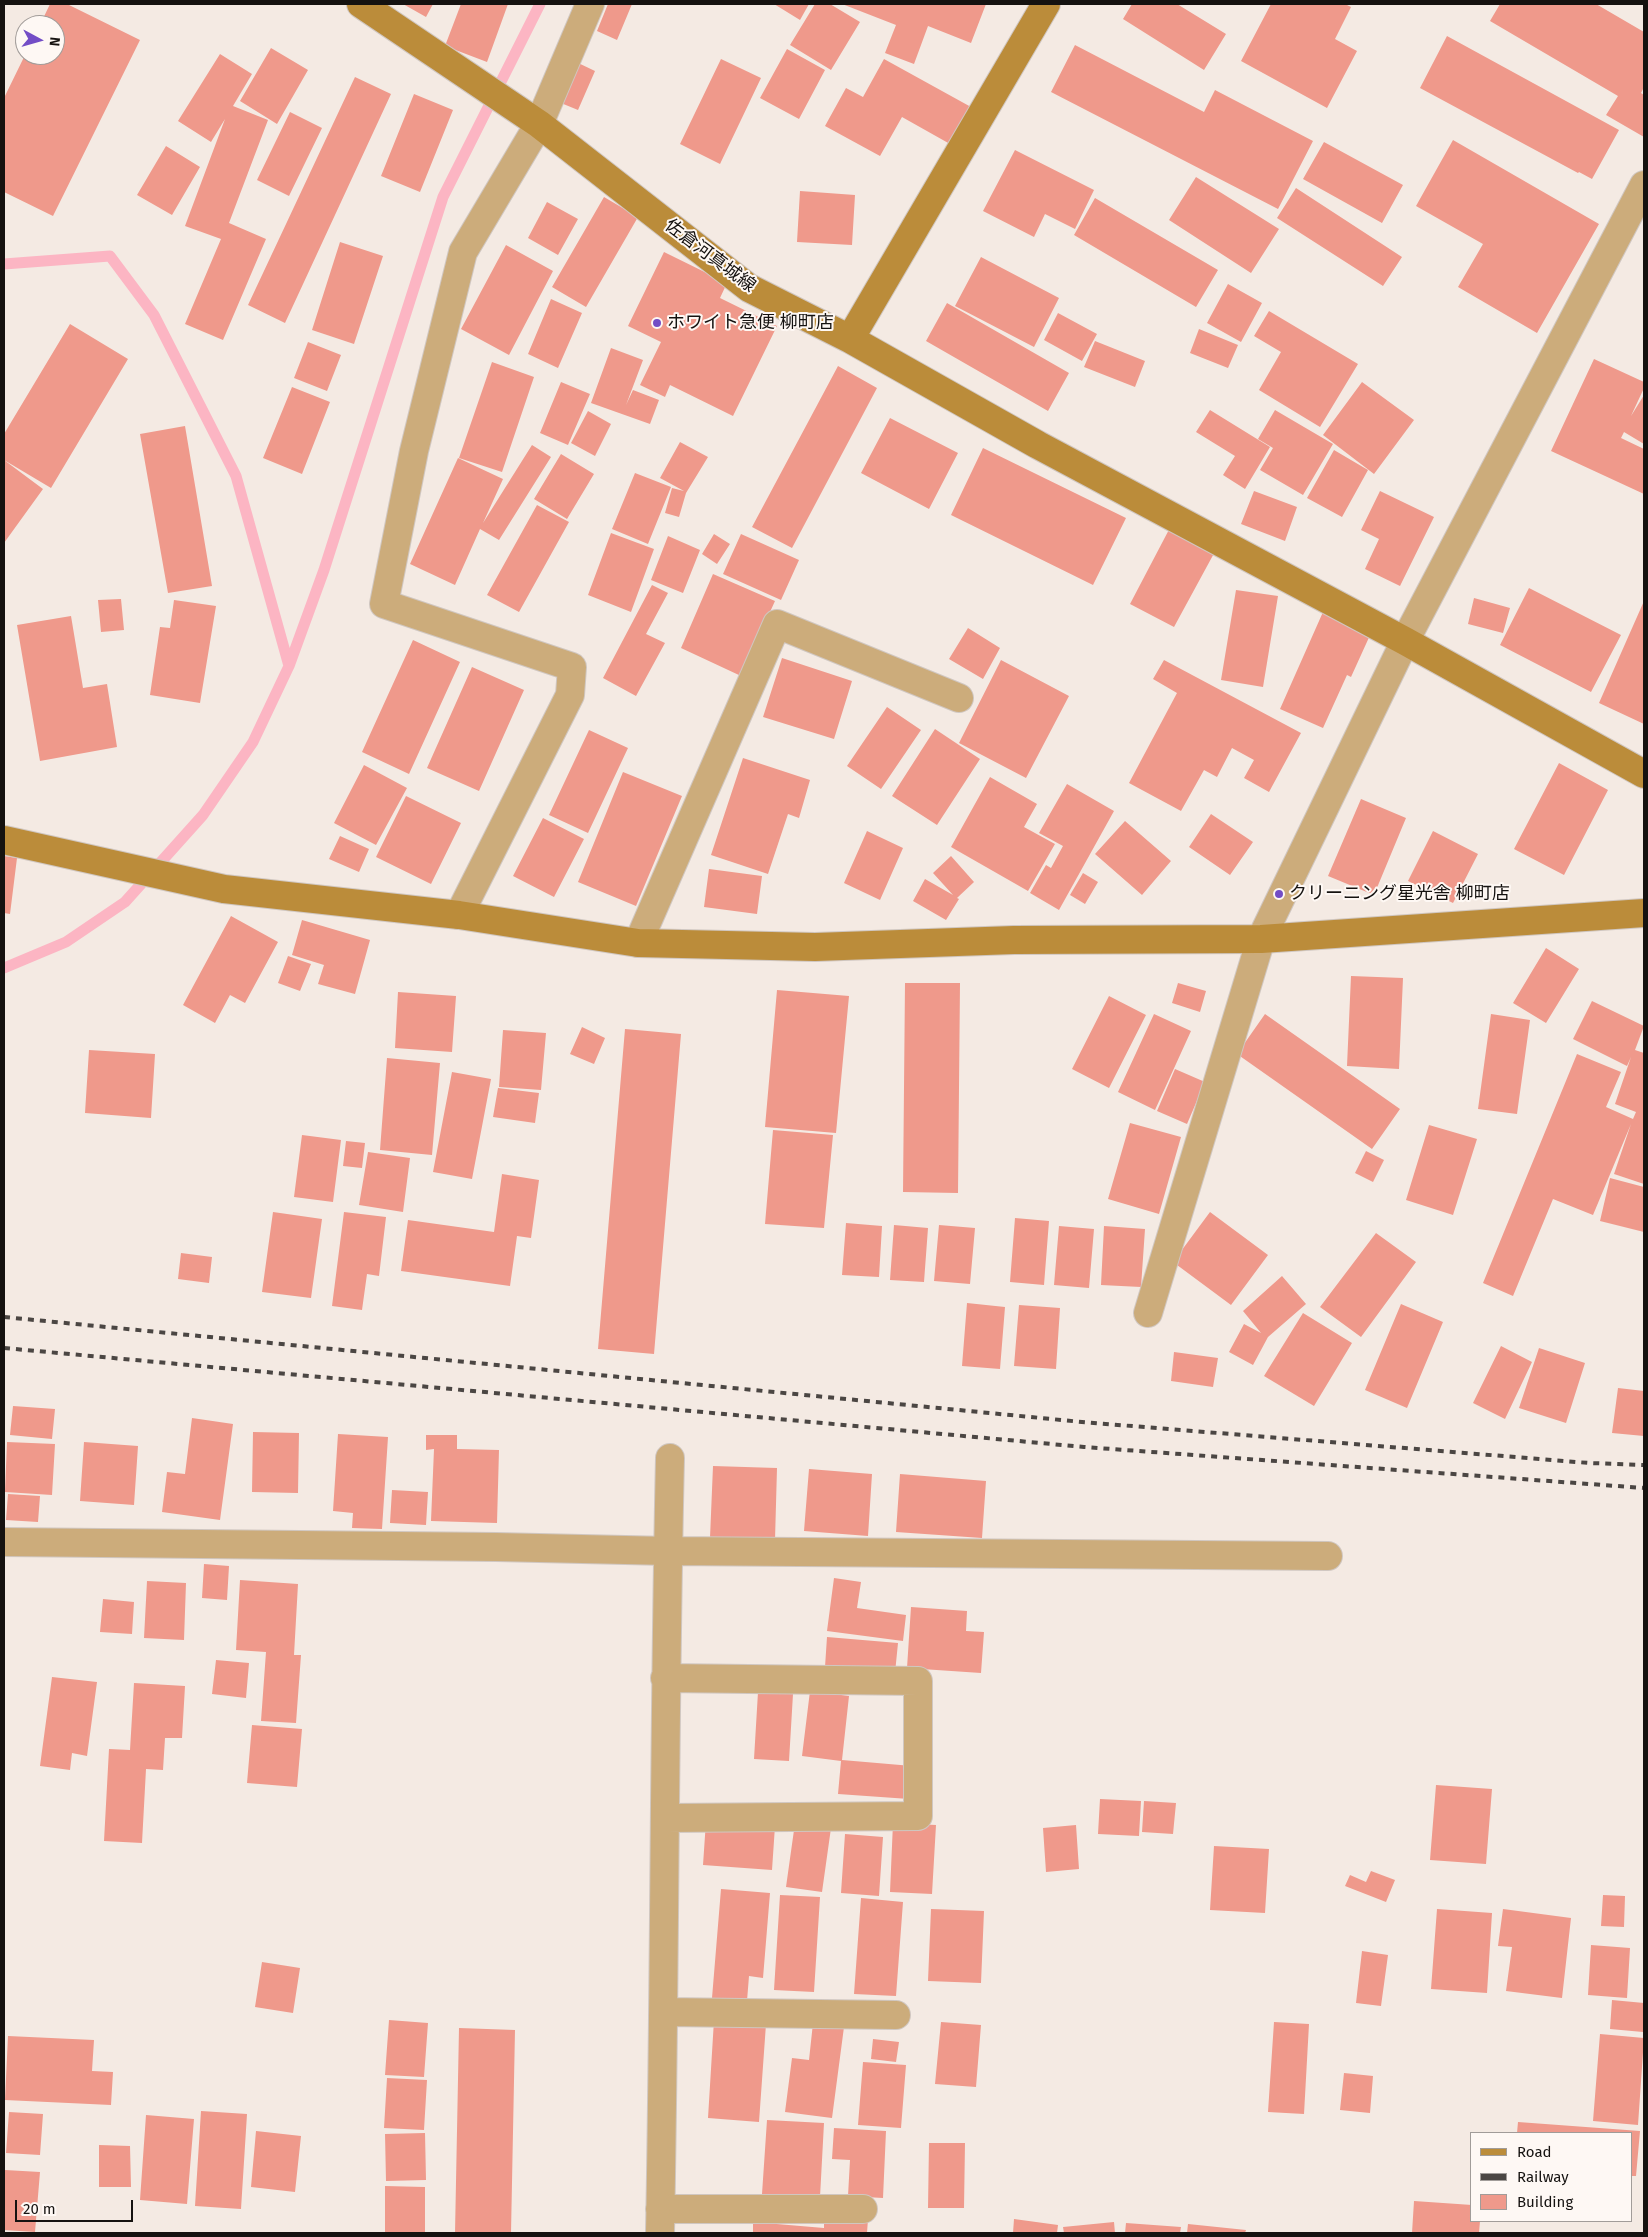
<!DOCTYPE html>
<meta charset="utf-8">
<style>
body{margin:0}
#map{position:relative;width:1648px;height:2237px;overflow:hidden;background:#f4eae3;font-family:"Fira Sans",sans-serif}
canvas{display:block}
.frame{position:absolute;inset:0;border:5px solid #151210;pointer-events:none}
.legend{position:absolute;left:1470px;top:2132px;width:162px;height:90px;box-sizing:border-box;background:#fef8f4;border:1px solid #a19c99;margin:0;padding:6px 9px;list-style:none;font-size:15px;color:#151210}
.legend li{display:flex;align-items:center;gap:10px;height:25px}
.legend b{width:25px;border:1px solid #a19c99}
.north{position:absolute;left:15px;top:15px;width:50px;height:50px;box-sizing:border-box;background:#fef8f4;border:1px solid #a19c99;border-radius:50%;rotate:96deg;font-size:14px;font-weight:700;line-height:20px;text-align:center;color:#151210}
.north::after{content:'';display:block;margin:auto;width:18px;height:22px;background:#734dc6;clip-path:polygon(50% 0,100% 100%,50% 72%,0 100%)}
.scale{position:absolute;left:15px;top:2200px;width:118px;height:22px;box-sizing:border-box;border:2px solid #151210;border-top:0;padding-left:6px;font-size:15px;line-height:18px;white-space:nowrap;color:#151210;-webkit-text-stroke:4px #fef8f4;paint-order:stroke}
</style>
<div id="map">
<canvas width="1648" height="2237"></canvas>
<div class="frame"></div>
<ul class="legend">
<li><b style="height:6px;background:#bb8c3a"></b>Road</li>
<li><b style="height:6px;background:#4b4643"></b>Railway</li>
<li><b style="height:14px;background:#ef998b"></b>Building</li>
</ul>
<div class="north">N</div>
<div class="scale">20 m</div>
</div>
<script>
const g = document.querySelector('canvas').getContext('2d');
g.lineJoin = 'round';
function strokePath(path, color, width, dash) { g.strokeStyle = color; g.lineWidth = width; g.lineCap = dash ? 'butt' : 'round'; g.setLineDash(dash || []); g.stroke(path); }
function paint(path, color) { g.fillStyle = color; g.fill(path, 'evenodd'); }
function drawText(font, color, halo, rows, align = 'center') {
  g.font = font + ' "Fira Sans","Noto Sans JP",sans-serif'; g.lineWidth = 4; g.setLineDash([]); g.textBaseline = 'middle'; g.strokeStyle = halo; g.fillStyle = color; for (const [text, x, y, turn = 0] of rows) {
    g.save(); g.translate(x, y); g.rotate((+turn || 0) * Math.PI / 180); g.textAlign = isNaN(turn) ? turn : align; if (halo) g.strokeText(text, 0, 0); g.fillText(text, 0, 0); g.restore();
  }
}
const stream = new Path2D(`
 M4,264l106,-8 44,59 82,161 53,190
 M4,968l62,-26 59,-40 78,-87 50,-73 36,-76 35,-96 119,-373 97,-193`);
const building = new Path2D(`
 M50,4h17l73,36 -87,176 -49,-24v-94l21,-43h30v-30h-15z
 M403,4h30l-7,13z
 M461,4h47l-21,58 -42,-16z
 M608,4h24l-15,36 -20,-9z
 M774,4h35l-9,16z
 M815,4h15l30,18 -29,48 -41,-25z
 M842,4h144l-15,39 -43,-17 -14,38 -29,-11 11,-28z
 M1132,4h45l49,30 -22,36 -81,-51z
 M1271,4h74l6,3 -16,32 22,12 -30,57 -86,-47z
 M1500,4h96l48,28v55l-3,6 3,2v42l-38,-22 12,-19 -128,-75z
 M1447,36l172,94 -27,49 -13,-7 -1,1 -158,-85z
 M1075,45l129,67 11,-22 98,51 -35,68 -227,-117z
 M271,48l37,22 -31,54 -37,-23z
 M787,49l38,21 -26,49 -39,-21z
 M220,54l32,20 -19,32 35,14 -39,103 37,16 -43,101 -38,-16 36,-85 -36,-13 40,-107 -14,23 -33,-21z
 M721,59l40,19 -41,86 -40,-20z
 M884,59l87,48 -21,37 -48,-27 -22,39 -55,-30 21,-38 17,9z
 M574,61l21,10 -17,39 -22,-9z
 M355,77l36,17 -106,229 -37,-18z
 M414,94l39,16 -33,82 -39,-16z
 M290,112l32,16 -33,68 -32,-16z
 M1453,140l146,84 -62,109 -79,-46 25,-43 -67,-38z
 M1324,142l79,43 -21,38 -79,-44z
 M166,146l34,21 -28,48 -35,-20z
 M1015,150l79,40 -19,39 -30,-15 -11,23 -51,-26z
 M1196,177l83,52 -28,44 -82,-53z
 M1296,188l106,69 -19,29 -106,-68z
 M800,191l55,4 -3,50 -55,-3z
 M604,197l34,20 -52,90 -34,-20z
 M1095,198l123,72 -22,37 -122,-72z
 M547,202l31,17 -20,36 -30,-17z
 M340,242l43,14 -29,88 -42,-14z
 M506,245l47,26 -44,84 -48,-26z
 M664,252l63,31 -7,15 57,28 -44,90 -63,-31 -5,12 -25,-12 21,-43 -33,-16z
 M981,257l78,41 -25,49 -79,-41z
 M1228,284l34,19 -21,39 -34,-19z
 M551,299l31,14 -24,55 -30,-14z
 M947,303l122,70 -21,38 -122,-70z
 M1269,311l89,53 -38,63 -61,-37 22,-38 -27,-16z
 M1058,313l39,21 -15,27 -38,-21z
 M70,324l58,35 -77,129 -47,-28v-26z
 M1199,329l39,16 -10,23 -38,-15z
 M1095,341l50,20 -10,26 -51,-20z
 M308,342l33,13 -14,36 -33,-13z
 M611,348l32,12 -17,45 7,-15 26,10 -9,24 -59,-21z
 M1594,359l50,23v6l-13,28 13,-21v49l-20,-12 -3,6 23,11v45l-93,-43z
 M492,362l42,15 -32,95 -43,-14z
 M838,366l39,22 -85,160 -40,-21z
 M561,382l29,12 -22,51 -28,-12z
 M1362,382l52,38 -40,54 -51,-39z
 M292,387l38,15 -28,72 -39,-16z
 M1210,410l60,37 -25,42 -22,-14 12,-19 -39,-24z
 M1275,410l58,34 -30,51 -43,-25 13,-22 -15,-9z
 M588,411l23,13 -16,32 -24,-13z
 M890,418l68,35 -29,56 -68,-36z
 M185,426l27,160 -44,7 -28,-159z
 M680,442l28,15 -22,36 -7,24 -14,-4 7,-25 12,3 -24,-13z
 M532,445l19,12 -52,83 -19,-11 -25,56 -45,-21 48,-106 45,21 -20,44z
 M983,448l143,70 -33,67 -142,-70z
 M1334,450l34,20 -26,47 -35,-19z
 M561,454l33,20 -27,45 -33,-20z
 M4,460l39,29 -39,54z
 M635,473l36,14 -23,57 -36,-15z
 M1254,491l43,16 -12,34 -44,-17z
 M1380,491l54,26 -34,69 -35,-17 14,-30 -18,-9z
 M537,505l32,17 -50,90 -32,-17z
 M1173,522l45,24 -44,81 -44,-23z
 M611,533l43,16 -23,63 -43,-17z
 M714,534l16,10 -13,20 -15,-10z
 M741,534l58,26 -18,40 -58,-26z
 M668,536l32,14 -17,43 -32,-13z
 M713,574l62,27 -34,75 -60,-28z
 M652,585l16,8 -22,41 19,9 -29,53 -33,-18z
 M1529,588l92,47 -30,57 -91,-47z
 M1236,590l42,6 -15,91 -42,-7z
 M1474,598l36,10 -7,25 -35,-9z
 M121,599l3,31 -23,2 -3,-32z
 M174,600l42,6 -16,97 -50,-8 10,-68 10,1z
 M1644,601v123l-45,-21z
 M1323,612l48,21 -20,44 -4,-2 -24,53 -43,-19z
 M71,616l12,72 24,-4 10,63 -77,14 -23,-136z
 M968,628l32,20 -17,31 -34,-20z
 M413,640l47,22 -51,112 -47,-22z
 M782,658l70,23 -18,58 -71,-22z
 M1001,660l68,36 -43,82 -67,-35z
 M1164,660l137,73 -32,59 -25,-14 10,-18 -22,-12 -15,29 -13,-7 -23,41 -52,-28 48,-90 -24,-14z
 M472,667l52,23 -45,101 -52,-23z
 M887,707l34,23 -40,59 -34,-23z
 M935,729l45,30 -43,66 -45,-29z
 M589,730l39,18 -40,85 -39,-18z
 M743,758l67,22 -11,38 -11,-4 -20,60 -57,-19z
 M1559,763l49,27 -44,85 -50,-26z
 M364,765l43,23 -31,57 -42,-22z
 M623,772l59,24 -46,110 -58,-24z
 M990,777l47,27 -13,23 31,17 -27,47 -77,-44z
 M1067,784l47,27 -55,99 -29,-17 16,-28 5,3 12,-22 -24,-13z
 M406,796l55,27 -30,61 -55,-27z
 M1361,799l45,19 -32,77 -46,-19z
 M1211,814l42,28 -23,33 -41,-28z
 M543,818l41,21 -30,58 -41,-21z
 M1125,821l46,40 -29,34 -47,-41z
 M867,831l36,17 -23,52 -36,-17z
 M1433,831l45,23 -25,49 -45,-22z
 M340,836l29,13 -10,23 -30,-13z
 M4,856l13,2 -7,56 -6,-1z
 M951,856l23,26 -17,16 2,1 -13,21 -33,-19 12,-22 28,16 -20,-22z
 M709,869l53,7 -5,38 -53,-7z
 M1083,873l15,9 -13,22 -15,-9z
 M231,916l47,26 -33,61 -15,-8 -15,28 -32,-18z
 M302,920l68,20 -15,54 -37,-10 6,-19 -32,-10z
 M1546,948l33,21 -33,54 -33,-20z
 M288,956l23,8 -11,27 -22,-8z
 M1351,976l52,2 -4,91 -52,-3z
 M905,983h55l-2,210 -55,-1z
 M1178,983l28,8 -6,21 -28,-9z
 M777,990l72,6 -13,137 -71,-6z
 M398,992l58,4 -4,56 -57,-4z
 M1109,996l37,19 -37,73 -37,-19z
 M1592,1001l52,25 -9,24 9,3v131l-30,-10 17,-50 -38,91 -40,-16 -40,97 -30,-13 94,-229 44,18 -15,35 27,12 3,-7 -21,-8 16,-47 -4,9 -54,-27z
 M1154,1014l37,17 -36,79 -37,-18z
 M1265,1014l135,95 -28,40 -135,-95z
 M1491,1014l39,6 -13,94 -39,-5z
 M582,1027l23,11 -11,26 -24,-10z
 M625,1029l56,5 -27,320 -56,-5z
 M503,1030l43,3 -5,57 -42,-3z
 M89,1050l66,4 -4,64 -66,-5z
 M387,1058l53,5 -8,92 -52,-5z
 M1175,1069l30,13 -18,42 -30,-13z
 M452,1072l39,7 -19,100 -39,-7z
 M498,1088l41,5 -4,30 -42,-6z
 M1130,1123l51,14 -22,77 -51,-15z
 M1429,1125l48,14 -24,76 -47,-15z
 M773,1130l60,5 -9,93 -59,-4z
 M302,1135l39,5 -8,62 -39,-5z
 M346,1141l19,2 -3,25 -19,-2z
 M1366,1151l18,9 -11,22 -18,-9z
 M368,1152l42,6 -7,54 -44,-7z
 M502,1174l37,6 -8,58 -14,-2 -7,50 -109,-15 7,-51 86,12z
 M1610,1178l34,9v45l-44,-11z
 M273,1212l49,7 -11,79 -49,-6z
 M344,1212l42,5 -7,59 -12,-2 -5,36 -30,-4z
 M1210,1212l58,43 -37,50 -58,-43z
 M1015,1218l34,3 -5,64 -34,-3z
 M846,1223l36,3 -3,51 -37,-2z
 M894,1225l34,3 -4,54 -34,-2z
 M939,1225l36,3 -5,56 -36,-3z
 M1059,1226l35,3 -5,59 -35,-3z
 M1104,1226l41,3 -4,58 -40,-2z
 M1376,1233l40,29 -55,75 -41,-30z
 M181,1253l31,4 -3,26 -31,-4z
 M1282,1276l24,28 -38,33 -15,28 -24,-13 15,-28 17,9 -18,-22z
 M967,1303l38,4 -5,62 -38,-3z
 M1401,1304l42,18 -36,86 -42,-18z
 M1019,1305l41,3 -4,61 -42,-3z
 M1303,1313l49,30 -38,63 -50,-30z
 M1501,1346l31,16 -27,57 -32,-16z
 M1539,1348l46,15 -19,60 -47,-15z
 M1174,1352l44,6 -5,29 -42,-6z
 M1618,1388l26,3v45l-32,-3z
 M13,1406l42,3 -3,30 -42,-4z
 M192,1418l41,6 -13,96 -58,-8 5,-40 18,2z
 M253,1432l46,1 -1,60 -46,-1z
 M338,1434l50,3 -6,92 -30,-1 1,-15 -20,-2z
 M426,1435h31v14l42,1 -2,73 -66,-2 3,-72 -8,1z
 M7,1442l48,2 -3,51 -47,-3z
 M84,1442l54,4 -4,59 -54,-4z
 M713,1466l64,2 -2,72 -65,-2z
 M809,1469l63,5 -4,62 -64,-5z
 M900,1474l86,7 -4,57 -86,-6z
 M392,1490l36,2 -2,33 -36,-2z
 M8,1494l32,2 -2,26 -32,-2z
 M204,1564l25,2 -2,34 -25,-2z
 M834,1578l27,4 -4,26 49,7 -3,26 -76,-10z
 M240,1580l58,4 -4,71h7l-5,68 -35,-2 5,-69 -30,-2z
 M147,1581l39,2 -2,57 -40,-2z
 M103,1599l31,3 -2,32 -32,-2z
 M911,1607l56,4 -1,20 18,1 -3,41 -74,-5z
 M827,1637l71,6 -3,30 -70,-6z
 M216,1660l33,3 -3,35 -34,-4z
 M52,1677l45,5 -10,74 -15,-3 -2,17 -30,-4z
 M134,1683l51,3 -3,52h-17l-2,32 -17,-1 -4,74 -38,-2 5,-92 21,1z
 M810,1691l39,5 -7,64 70,6 -3,33 -71,-5 3,-33 -39,-5z
 M758,1692l35,2 -4,67 -35,-2z
 M252,1725l50,4 -5,58 -50,-4z
 M1436,1785l56,4 -6,75 -56,-4z
 M1100,1799l41,2 -2,35 -41,-2z
 M1144,1801l32,2 -3,31 -31,-2z
 M706,1821l69,5 -3,44 -69,-5z
 M795,1823l36,5 -9,64 -36,-5z
 M893,1823l43,2 -4,69 -42,-2z
 M1076,1825l3,44 -33,3 -3,-44z
 M845,1834l38,3 -4,59 -38,-3z
 M1214,1846l55,3 -4,64 -55,-3z
 M1371,1871l24,9 -9,22 -41,-16 5,-11 16,7z
 M721,1889l49,4 -7,85 -14,-2 -2,25 -35,-3z
 M780,1895l40,2 -6,95 -40,-2z
 M1603,1895l22,1 -1,31 -23,-1z
 M861,1898l42,4 -7,94 -42,-2z
 M931,1909l53,2 -3,72 -53,-2z
 M1437,1909l55,4 -5,80 -56,-4z
 M1503,1909l68,9 -9,80 -56,-7 6,-44 -14,-1z
 M1591,1945l39,3 -3,50 -39,-3z
 M1362,1951l26,4 -7,51 -25,-3z
 M262,1962l38,6 -7,45 -38,-6z
 M1612,2000l32,3 -1,29 -33,-3z
 M389,2020l39,3 -4,54 -39,-2z
 M714,2020l52,4 -7,98 -51,-4z
 M941,2022l40,3 -5,62 -41,-3z
 M1274,2022l35,2 -5,90 -36,-2z
 M813,2023l31,4 -12,91 -47,-6 7,-54 17,2z
 M459,2028l56,2 -4,203h-56z
 M1600,2034l44,4 -6,87 -45,-4z
 M8,2036l86,4 -2,31 21,1 -2,33 -106,-5z
 M873,2039l26,3 -3,20 -25,-3z
 M863,2062l43,3 -5,63 -43,-3z
 M1344,2073l29,3 -3,37 -30,-3z
 M387,2078l40,2 -3,50 -40,-2z
 M201,2111l46,3 -6,95 -46,-3z
 M9,2112l34,2 -3,41 -34,-2z
 M146,2115l48,4 -7,85 -47,-4z
 M767,2120l57,3 -4,74 -58,-3z
 M1518,2122l122,9 -4,45h-4v-43h-115z
 M834,2128l52,3 -3,67 -35,-2 2,-36 -18,-1z
 M256,2131l45,5 -6,56 -44,-5z
 M425,2133l1,47 -40,1 -1,-47z
 M929,2143h36l-1,65h-36z
 M99,2145l31,1 1,41h-32z
 M5,2170l35,2 -5,60 -31,-2z
 M385,2186l40,1v46l-40,-1z
 M1414,2201l58,4v16h8l-1,12h-67z
 M824,2215l44,4 -1,14h-114v-11l71,6z
 M1014,2219l44,6 -1,8h-44z
 M1114,2222l1,11h-51l-1,-6z
 M1126,2223l55,4 -1,6h-55z
 M1188,2224l58,6 -1,3h-58z`);
const street = new Path2D(`
 M459,915l111,-220 2,-28 -188,-63 30,-153 49,-199 76,-128 51,-120
 M638,943l139,-319 182,74
 M1148,1313l113,-374 144,-298 239,-456
 M4,1542l492,5 172,4 660,5
 M665,1818l253,-2v-135l-253,-3
 M665,2012l231,3
 M660,2209h203
 M660,2233c5,-258 4,-516 10,-775`);
const secondary = new Path2D(`
 M361,4l178,120 210,164 101,51 188,106 367,196 239,133
 M850,339l196,-335
 M4,840l220,49 235,26 179,28 177,4 199,-7 247,-1 383,-26`);
const rail = new Path2D(`
 M4,1317l1078,105 507,41 55,2
 M4,1348l1080,99 560,41`);
const markers = [
 [657,323,5,"#734dc6"],
 [1279,894,5,"#734dc6"]
];
const streetNames = [
 ["佐倉河真城線",710,256,37]
];
const poiNames = [
 ["ホワイト急便 柳町店",667,323],
 ["クリーニング星光舎 柳町店",1289,894]
];
strokePath(stream, '#fcb5c3', 11);
paint(building, '#ef998b');
strokePath(street, '#d0c7c1', 30);
strokePath(secondary, '#d0c7c1', 30);
strokePath(street, '#ccac7b', 28);
strokePath(secondary, '#bb8c3a', 28);
strokePath(rail, '#4b4643', 4, [6, 6]);
for (const [x, y, r, color] of markers) { const dot = new Path2D(); dot.arc(x, y, r, 0, 2 * Math.PI); g.fillStyle = color; g.fill(dot); strokePath(dot, '#fef8f4', 2); }
drawText('18px', '#151210', '#fef8f4', streetNames);
drawText('18px', '#151210', '#fef8f4', poiNames, 'left');
</script>
